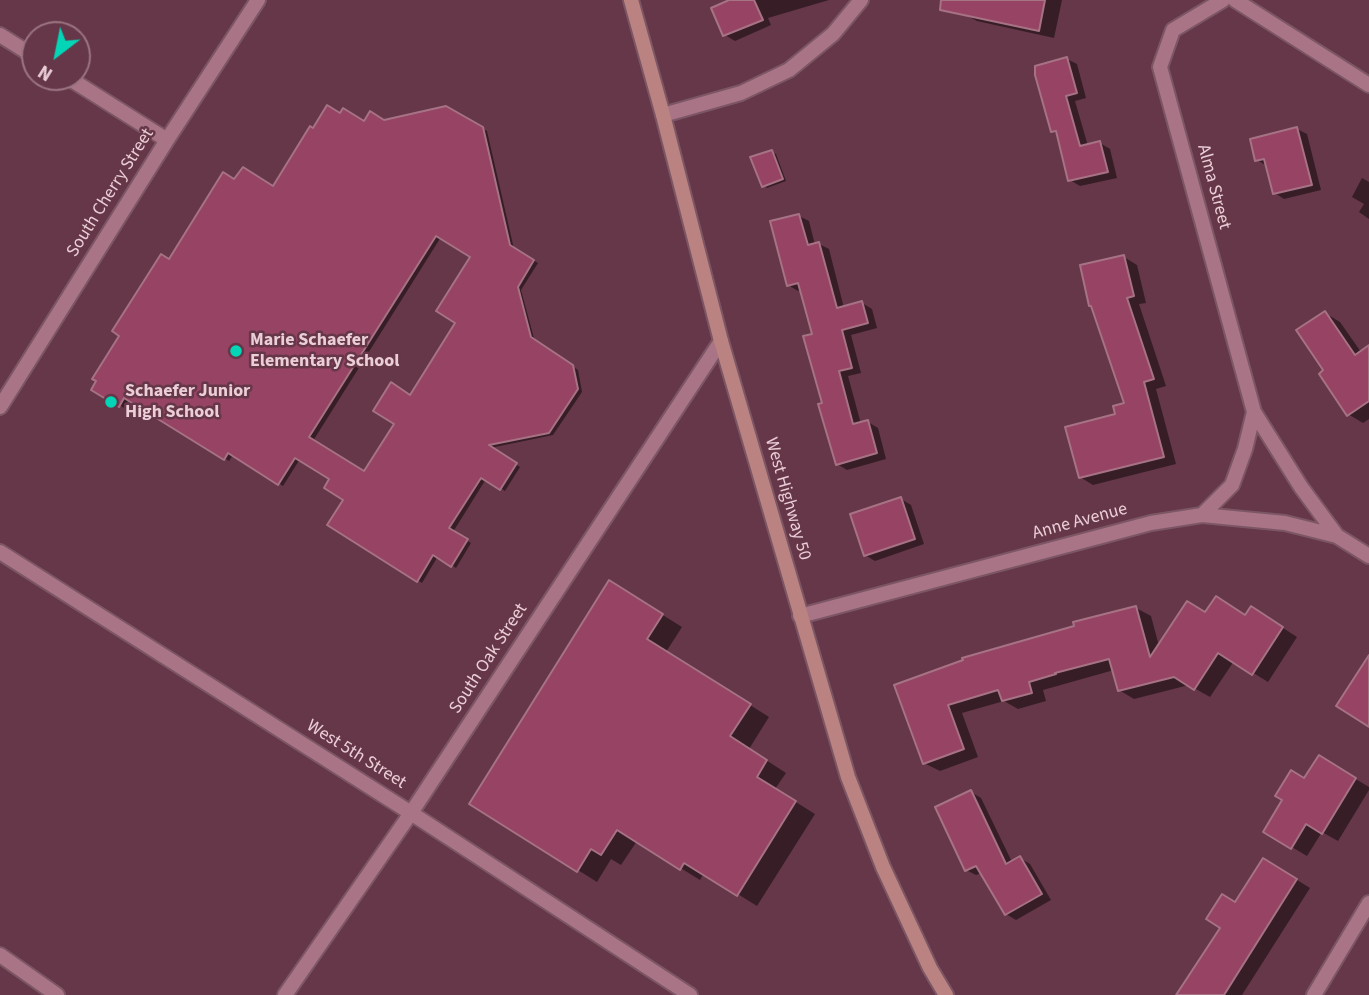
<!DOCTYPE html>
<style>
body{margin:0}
#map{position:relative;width:1369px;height:995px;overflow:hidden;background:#653748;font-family:"Source Sans 3",sans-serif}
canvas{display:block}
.north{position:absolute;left:21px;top:21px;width:70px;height:70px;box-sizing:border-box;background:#653748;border:2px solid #9b7381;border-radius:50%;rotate:212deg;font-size:19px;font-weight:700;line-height:28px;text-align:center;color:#ebced7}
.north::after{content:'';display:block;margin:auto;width:24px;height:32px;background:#03d5b6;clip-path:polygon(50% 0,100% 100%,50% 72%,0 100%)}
</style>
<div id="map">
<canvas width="1369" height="995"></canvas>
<div class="north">N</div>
</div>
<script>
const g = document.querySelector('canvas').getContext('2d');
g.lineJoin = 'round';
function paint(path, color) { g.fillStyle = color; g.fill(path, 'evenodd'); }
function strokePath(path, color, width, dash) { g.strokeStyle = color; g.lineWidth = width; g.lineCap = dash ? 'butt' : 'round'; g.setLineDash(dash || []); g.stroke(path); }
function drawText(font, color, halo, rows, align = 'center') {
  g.font = font + ' "Source Sans 3",sans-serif'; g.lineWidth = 5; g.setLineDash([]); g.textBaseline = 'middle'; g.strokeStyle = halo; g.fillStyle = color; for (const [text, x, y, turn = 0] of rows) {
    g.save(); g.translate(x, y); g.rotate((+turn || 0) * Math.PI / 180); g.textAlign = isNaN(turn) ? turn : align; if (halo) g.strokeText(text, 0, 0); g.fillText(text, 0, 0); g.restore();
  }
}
const shadow = new Path2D(`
 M734,0h95l-61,18 3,7 -36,16 -10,-6z
 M964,0h98l-8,38 -77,-17 -15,-8z
 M1067,59l10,5 9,34 -11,3 13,45 12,-3 10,6 7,29 -37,8 -10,-6 -11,-45 -7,-4z
 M446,107l41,24 27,118 24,14 -17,27 14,52 43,28 4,22 -29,43 -63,13 30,19 -15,24 -19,-12 -33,53 18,11 -15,25 -18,-12 -16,27 -92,-59 16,-25 -14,-21 -32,-19 -17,27 -50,-31 -4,6 -100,-62 -5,9 -30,-19 76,-128 65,-79 38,6 40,-58 27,-15 25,8 19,-2zM441,237l31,19 -15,66 -93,151 -51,-32z
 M1297,129l10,5 14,56 -37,9 -9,-6 -8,-27 -10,-6z
 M772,152l4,2 10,27 -19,7 -4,-3z
 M1362,178l7,4v37l-10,-7 5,-8 -12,-7z
 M799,216l10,5 6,24 4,-1 10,5 15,59 18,-5 10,6 5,19 -26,7 10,38 -13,3 13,48 7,-2 10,6 8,31 -39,11 -10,-6 -13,-60 -10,-69 -12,-45 -4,1 -10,-6z
 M1124,257l13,8 9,38 -7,1 27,82 -10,3 20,75 -83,21 -13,-8 37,-62 9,-10z
 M1325,313l15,9 21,30 8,-5v72l-6,4 -15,-9 -22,-43z
 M901,499l10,6 13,39 -49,17 -10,-6z
 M629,594l53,33 -16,25 103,65 -20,32 37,24 -11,16 40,25 -58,92 -53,-33 -4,7 -63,-39 -16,24 -10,-6 -14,23 -19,-12z
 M1136,608l15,8 8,30 47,-32 60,3 31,20 -29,45 -34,-21 -24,36 -21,-12 -55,14 -15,-9 -5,-20 -71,20 3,11 -28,8 -14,-8 -42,12 16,44 -38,14 -16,-8 -27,-77z
 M1319,757l50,30v3l-31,51 -16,-9 -15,24 -42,-25 20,-31 20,-20z
 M971,792l10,6 31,64 8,-4 10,6 21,36 -35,20 -10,-6 -24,-41 -6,2 -10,-5z
 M1278,868l32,20 -68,107h-64l58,-91z`);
const building = new Path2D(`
 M729,0h25l9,20 -40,16 -12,-28z
 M941,0h104l-6,31 -99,-21z
 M1067,57l10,36 -11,3 14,50 20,-5 8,31 -40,9 -12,-50 -5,1 -16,-57v-9z
 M327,105l13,8 3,-5 21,13 6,-10 14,9 62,-14 37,21 27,118 24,15 -16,27 13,50 42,28 5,24 -29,44 -60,12 28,18 -17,27 -19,-12 -32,50 19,11 -17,28 -18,-12 -16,27 -90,-57 16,-25 -19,-12 5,-9 -34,-21 -17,27 -50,-32 -4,7 -100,-62 -5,9 -28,-17 5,-9 -4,-2 27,-43 -7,-5 49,-77 8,5 54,-87 11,7 9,-12 30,19 37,-60 3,2zM436,236l34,21 -34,54 19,12 -45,72 -19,-13 -18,29 21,13 -30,47 -55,-34z
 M1297,127l15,58 -39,9 -9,-35 -9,2 -5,-22z
 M772,150l11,29 -21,8 -12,-30z
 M799,214l9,31 11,-3 18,66 25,-7 6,22 -26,7 10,38 -13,3 14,53 15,-4 9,33 -41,12 -18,-61 4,-1 -19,-67 9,-2 -14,-51 -11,3 -17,-65z
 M1124,255l10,41 -7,2 27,81 -10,3 20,75 -85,21 -14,-51 50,-13 -2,-8 11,-3 -33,-97h-2l-9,-41z
 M1325,311l30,44 14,-10v56l-22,15 -28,-42 4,-4 -27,-40z
 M901,497l14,42 -51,17 -14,-42z
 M609,580l54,34 -16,25 104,65 -21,32 37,24 -10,17 39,24 -59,95 -53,-33 -4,7 -63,-40 -16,25 -10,-6 -14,23 -108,-68z
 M1216,596l29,19 6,-9 32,21 -31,48 -34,-22 -24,37 -20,-13 -56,14 -9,-32 -54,14 1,1 -27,8 3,11 -30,8 -4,-11 -50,15 16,44 -41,15 -29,-79 69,-25 -1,-2 112,-32 -1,-4 63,-16 14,51 37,-56 18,11z
 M1369,655v72l-33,-21z
 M1319,755l37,23 -34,56 -16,-10 -15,25 -28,-17 19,-32 -7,-4 16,-26 13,8z
 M971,790l35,74 14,-8 22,38 -37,21 -29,-49 -11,5 -30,-64z
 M1263,858l34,21 -73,116h-48l44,-67 -14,-9 16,-25 13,8z`);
const street = new Path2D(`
 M1223,0l-50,30 -13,37 94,345 47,75 36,49
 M1235,0l134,85
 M0,35l35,22
 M67,77l100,63
 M663,115l78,-22 48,-23 44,-36 28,-34
 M0,407l167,-267 91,-140
 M1202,515l30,-30 13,-36 9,-37
 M0,552l411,261 279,182
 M800,616l351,-93 51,-8 83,8 52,13 32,20
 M0,955l57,40
 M285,995l126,-182 310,-472
 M1314,995l55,-92`);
const secondary = new Path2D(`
 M631,0l32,115 58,226 127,436 35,90 47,101 16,27`);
const markers = [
 [236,351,7,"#03d5b6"],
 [111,402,7,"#03d5b6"]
];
const streetNames = [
 ["Alma Street",1213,187,75],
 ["South Cherry Street",111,193,-58],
 ["West Highway 50",787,499,74],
 ["Anne Avenue",1080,522,-15],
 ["South Oak Street",489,659,-57],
 ["West 5th Street",356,755,32]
];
const poiNames = [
 ["Marie Schaefer",250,341],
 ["Elementary School",250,362],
 ["Schaefer Junior",125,392],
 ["High School",125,413]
];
paint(shadow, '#0007');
paint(building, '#964364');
strokePath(building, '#a67284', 2);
strokePath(street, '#7c5664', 18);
strokePath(secondary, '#7c5664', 18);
strokePath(street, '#a87486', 14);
strokePath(secondary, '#ba8280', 14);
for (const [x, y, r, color] of markers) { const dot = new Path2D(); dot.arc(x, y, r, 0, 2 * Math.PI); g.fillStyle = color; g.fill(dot); strokePath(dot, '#653748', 2.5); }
drawText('18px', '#ebced7', '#653748', streetNames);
drawText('bold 18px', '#ebced7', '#653748', poiNames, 'left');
</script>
